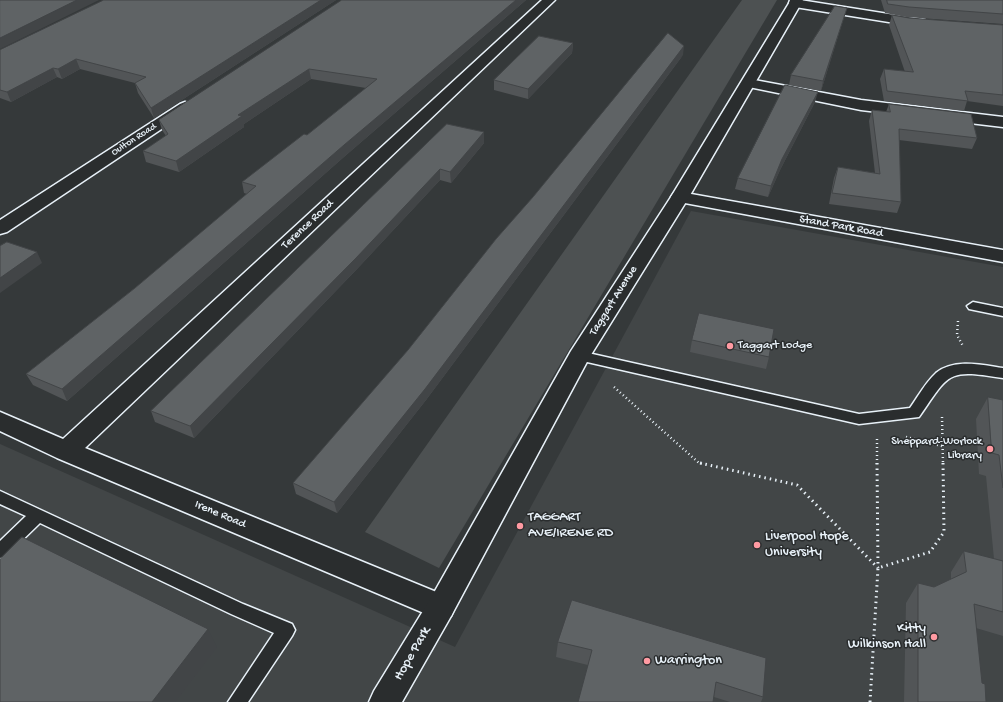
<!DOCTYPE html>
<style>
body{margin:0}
canvas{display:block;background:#35393a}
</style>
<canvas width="1003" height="702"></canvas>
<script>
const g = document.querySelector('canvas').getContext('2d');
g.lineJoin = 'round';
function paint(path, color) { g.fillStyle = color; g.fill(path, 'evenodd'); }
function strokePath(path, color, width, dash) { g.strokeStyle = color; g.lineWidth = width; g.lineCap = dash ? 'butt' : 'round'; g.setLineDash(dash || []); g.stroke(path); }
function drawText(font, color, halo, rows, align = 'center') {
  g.font = font + ' "Gochi Hand",sans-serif'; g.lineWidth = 3; g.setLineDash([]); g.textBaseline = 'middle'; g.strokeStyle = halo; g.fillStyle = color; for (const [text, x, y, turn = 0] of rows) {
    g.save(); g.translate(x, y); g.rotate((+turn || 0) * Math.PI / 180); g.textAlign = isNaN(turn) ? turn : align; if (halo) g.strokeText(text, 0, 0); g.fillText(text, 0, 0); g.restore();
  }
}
const built = new Path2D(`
 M691,211l312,56v435h-1003v-258l455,203z`);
const green = new Path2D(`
 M742,0h35l-338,568 -74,-36z`);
const pathFar1 = new Path2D(`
 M958,321l-1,14 6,11
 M614,387l85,76 5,1
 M942,417l1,47
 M906,437l36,9
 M877,439v25`);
const path = new Path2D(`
 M700,463l97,22 81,83
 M877,463l1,105
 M870,702l8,-134 52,-16 14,-20 -1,-69`);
const service = new Path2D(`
 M973,302l30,6v8l-34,-7 -2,-3z
 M579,351l280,63 51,-6c8,-11 15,-25 26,-35 18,-15 47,-8 67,-5v10c-56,-9 -53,-6 -84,39l-60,7 -285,-65 -2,-3 2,-3z
 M0,491l243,113 49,20 3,6 -3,6 -44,66h-20l46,-69 -43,-19 -191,-91 -34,33 -6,2v-17l26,-25 -26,-12z`);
const minor = new Path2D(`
 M542,0h13l-470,448 366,150 4,9 -4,9 -10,4 -10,-4 -374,-158 -57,-27v-19l63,27z
 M790,0h10l120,19 5,1 2,3 -2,3 -5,1 -125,-20 -6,-4z
 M749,79l112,21 142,17v10l-142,-17 -117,-24 -2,-3 2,-3z
 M185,102l5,2 3,3 -3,3 -183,122 -7,2v-14l180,-116z
 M680,192l323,58v12l-329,-61 -3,-4 3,-4z`);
const tertiary = new Path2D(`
 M791,0h12l-114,197 -100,161 -138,258 -49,86h-33l5,-11 57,-93 140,-247 100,-154z`);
const wall = new Path2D(`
 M104,0h232l-182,118 -16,-25 -3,-10 -55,-14 -18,10 -5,-2 -46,25 -11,-4v-48z
 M342,0h184l-181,156 -278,245 -34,-16 -7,-11 109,-86 112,-94 -3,-1 -2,-11 65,-47 59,-47 -55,-9 -67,45v3l-65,45 -33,-10 -3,-11 23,-15 -4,-6 -3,-10z
 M881,0h122v24l-97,-7 -21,-4z
 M892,15l17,3 94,7v81l-36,-5 -3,10 -80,-10 -4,-22 4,-10 21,3 -16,-47z
 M844,17l-23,74 -32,-6 2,-10z
 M573,43l-1,10 -44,46 -34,-9v-10z
 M683,55l-257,345 -89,113 -41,-19 -3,-11z
 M815,102l-35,68 -12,27 -33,-8 3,-11z
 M889,104l88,34 -5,11 -73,-9 2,62 -4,11 -68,-9 5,-26 4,-11 37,6 -6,-52 3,-11 14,2z
 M447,124l37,19 -33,40 -11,-3 -83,89 -163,169 -39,-16 -4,-11z
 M692,340l77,17 -3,12 -76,-17z
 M988,397l15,3v236l-27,-8 6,55 4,19h-82l2,-99 12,-20 16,4 17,-8v-7l13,-21 30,8 -8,-83 -7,-2 -3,-55z
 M572,600l191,97 -2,5h-31l-16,-5 -158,-40 2,-15z`);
const shadedWall = new Path2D(`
 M77,0h22l-99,49v-11z
 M321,0h15l-182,118 -3,-10z
 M516,0h10l-181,156 -278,245 -5,-12 282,-244z
 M847,8l-3,9 -23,74 2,-10z
 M573,43l-1,10 -44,46v-10z
 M684,46l-1,9 -257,345 -89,113 -3,-11z
 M76,59l4,10 -18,10 -4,-10z
 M53,68l4,9 -46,25 -4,-10z
 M309,69l2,10 -67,45v3l-65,45 -3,-11 62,-46z
 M818,92l-3,10 -35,68 -12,27 3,-11 11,-27z
 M484,132v11l-33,40 -1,-11z
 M440,169v11l-83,89 -163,169 -4,-12z
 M37,252l5,11 -42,30v-15z
 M208,629l9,18 -42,55h-23z`);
const building = new Path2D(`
 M0,0h77l-77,38z
 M104,0h217l-170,108 -16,-25 11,-6 -70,-18 -18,10 -5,-1 -46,24 -7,-2v-40z
 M342,0h174l-172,145 -282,244 -36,-15 109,-86 121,-102 -14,-4 62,-48 3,1 70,-56 -68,-10 -71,46 4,1 -66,45 -33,-10 25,-17 -9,-14z
 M887,0h116v14l-94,-7 -21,-3z
 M835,6l12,2 -24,73 -32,-6z
 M892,15l17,3 94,7v70l-38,-4 3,10 -81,-10 -3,-22 29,3z
 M668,33l16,13 -259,343 -91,113 -41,-19 115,-133 88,-111 37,-42z
 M539,36l34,7 -45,46 -34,-9z
 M785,85l33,7 -36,67 -11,27 -33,-8z
 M889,104l82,10 6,24 -78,-9 2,73 -69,-9 6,-26 42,7 -8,-64 18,2z
 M447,124l37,8 -34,40 -10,-3 -84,89 -166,168 -39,-15z
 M7,242l30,10 -37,26v-32z
 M699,313l75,16 -5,28 -77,-17z
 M988,397l15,3v88l-4,-33 -7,-2z
 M22,537l186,92 -56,73h-152v-143z
 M964,551l39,10v51l-29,-8 8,79 3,1 1,18h-68v-119l16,4 32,-15z
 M572,600l194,58 -3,39 -47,-15 -3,20h-135l14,-52 -34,-8z`);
const markers = [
 [730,346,4,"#ff9aa2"],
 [990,449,4,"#ff9aa2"],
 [520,526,4,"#ff9aa2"],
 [757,545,4,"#ff9aa2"],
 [934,637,4,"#ff9aa2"],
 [647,661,4,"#ff9aa2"]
];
const farStreetnames = [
 ["Oulton Road",134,140,-33]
];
const streetNames = [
 ["Terence Road",308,225,-43],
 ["Stand Park Road",841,227,10],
 ["Taggart Avenue",614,301,-58],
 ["Irene Road",220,515,23]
];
const poiNames = [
 ["Taggart Lodge",738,346],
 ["Sheppard-Worlock",982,442,"right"],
 ["Library",982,456,"right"]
];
const nearPoinames = [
 ["TAGGART",528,518],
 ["AVE/IRENE RD",528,534],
 ["Liverpool Hope",765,537],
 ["University",765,553],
 ["Kitty",926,629,"right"],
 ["Wilkinson Hall",926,645,"right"],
 ["Warrington",655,661]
];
const nearStreetnames = [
 ["Hope Park",413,654,-60]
];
paint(built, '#424647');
paint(green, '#4d5152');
strokePath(service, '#e8f1f8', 3);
strokePath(minor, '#e8f1f8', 3);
strokePath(tertiary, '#e8f1f8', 3);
strokePath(pathFar1, '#e8f1f8', 2.5, [1, 3]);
strokePath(path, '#e8f1f8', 3, [1.5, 4]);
paint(service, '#2a2d2e');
paint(minor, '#2a2d2e');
paint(tertiary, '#2a2d2e');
paint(wall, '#525557');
paint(shadedWall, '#424547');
paint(building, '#5f6365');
strokePath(building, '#424547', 1);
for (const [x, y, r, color] of markers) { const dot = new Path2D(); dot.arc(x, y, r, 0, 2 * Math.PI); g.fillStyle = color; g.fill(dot); strokePath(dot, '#2a2d2e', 1.5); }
drawText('10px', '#e8f1f8', '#2a2d2e', farStreetnames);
drawText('12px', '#e8f1f8', '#2a2d2e', streetNames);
drawText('12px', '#e8f1f8', '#2a2d2e', poiNames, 'left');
drawText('14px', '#e8f1f8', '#2a2d2e', nearPoinames, 'left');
drawText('14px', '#e8f1f8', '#2a2d2e', nearStreetnames);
</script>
